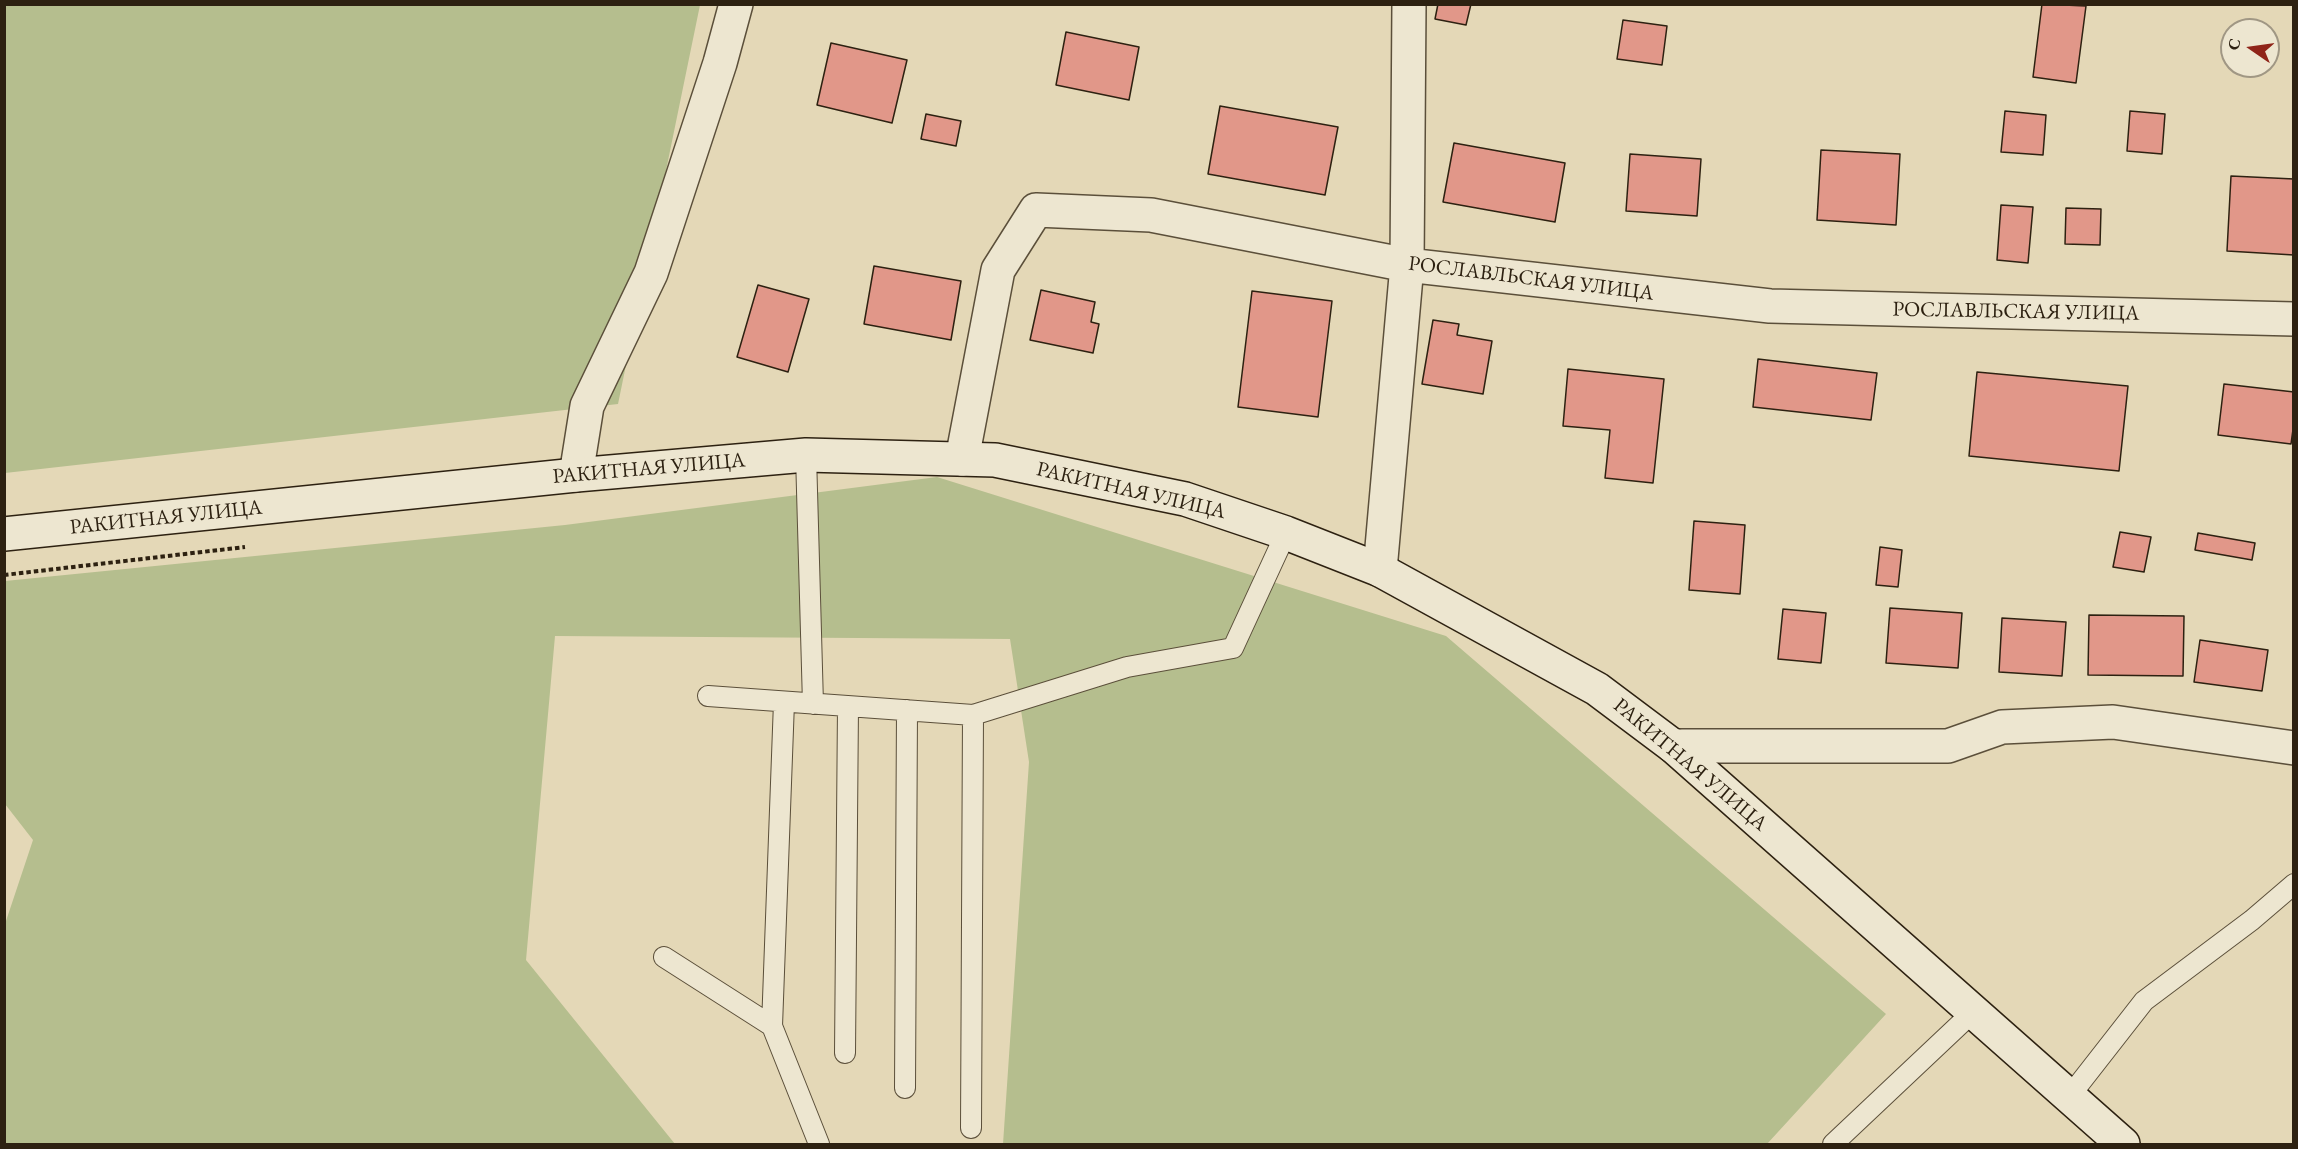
<!DOCTYPE html>
<meta charset="utf-8">
<style>
body{margin:0}
#map{position:relative;width:2298px;height:1149px;overflow:hidden;background:#e4d8b7;font-family:"EB Garamond",serif}
canvas{display:block}
.frame{position:absolute;inset:0;border:6px solid #2d2111;pointer-events:none}
.north{position:absolute;left:2220px;top:18px;width:60px;height:60px;box-sizing:border-box;background:#ede6d0;border:2px solid #a09784;border-radius:50%;rotate:283deg;font-size:16px;font-weight:700;line-height:24px;text-align:center;color:#2d2111}
.north::after{content:'';display:block;margin:auto;width:21px;height:27px;background:#8f2418;clip-path:polygon(50% 0,100% 100%,50% 72%,0 100%)}
</style>
<div id="map">
<canvas width="2298" height="1149"></canvas>
<div class="frame"></div>
<div class="north">С</div>
</div>
<script>
const g = document.querySelector('canvas').getContext('2d');
g.lineJoin = 'round';
function paint(path, color) { g.fillStyle = color; g.fill(path, 'evenodd'); }
function strokePath(path, color, width, dash) { g.strokeStyle = color; g.lineWidth = width; g.lineCap = dash ? 'butt' : 'round'; g.setLineDash(dash || []); g.stroke(path); }
function drawText(font, color, halo, rows, align = 'center') {
  g.font = font + ' "EB Garamond",serif'; g.lineWidth = 6; g.setLineDash([]); g.textBaseline = 'middle'; g.strokeStyle = halo; g.fillStyle = color; for (const [text, x, y, turn = 0] of rows) {
    g.save(); g.translate(x, y); g.rotate((+turn || 0) * Math.PI / 180); g.textAlign = isNaN(turn) ? turn : align; if (halo) g.strokeText(text, 0, 0); g.fillText(text, 0, 0); g.restore();
  }
}
const green = new Path2D(`
 M4,5h696l-82,399 -613,69z
 M937,477l509,159 440,378 -119,130h-764l26,-382 -19,-123 -455,-3 -29,324 149,184h-670l-1,-217 29,-87 -28,-36v-223l560,-56z`);
const building = new Path2D(`
 M1438,4h33l-5,21 -31,-6z
 M2042,4l44,2 -10,77 -43,-6z
 M1623,20l44,6 -5,39 -45,-6z
 M1066,32l73,15 -10,53 -73,-15z
 M831,43l76,17 -15,63 -75,-18z
 M1220,106l118,21 -13,68 -117,-21z
 M2005,111l41,4 -3,40 -42,-3z
 M2130,111l35,3 -3,40 -35,-3z
 M926,114l35,7 -5,25 -35,-7z
 M1454,143l111,20 -10,59 -112,-20z
 M1821,150l79,4 -4,71 -79,-5z
 M1630,154l71,5 -4,57 -71,-5z
 M2231,176l63,3v76l-67,-4z
 M2001,205l32,2 -5,56 -31,-3z
 M2066,208l35,1 -1,36 -35,-1z
 M874,266l87,15 -10,59 -87,-16z
 M758,285l51,14 -21,73 -51,-15z
 M1041,290l54,12 -4,20 8,2 -6,29 -63,-13z
 M1252,291l80,10 -14,116 -80,-10z
 M1433,320l26,4 -2,11 35,6 -9,53 -61,-10z
 M1758,359l119,14 -6,47 -118,-13z
 M1568,369l96,10 -11,104 -48,-5 5,-48 -47,-4z
 M1977,372l151,14 -9,85 -150,-15z
 M2224,384l70,8v30l-3,22 -73,-9z
 M1694,521l51,4 -5,69 -51,-4z
 M2120,532l31,5 -7,35 -31,-5z
 M2198,533l57,10 -3,17 -57,-10z
 M1880,547l22,3 -4,37 -22,-2z
 M1890,608l72,5 -4,55 -72,-5z
 M1783,609l43,4 -5,50 -43,-4z
 M2089,615l95,1 -1,60 -95,-1z
 M2002,618l64,4 -4,54 -63,-4z
 M2200,640l68,10 -6,41 -68,-9z`);
const path = new Path2D(`
 M4,575l241,-28`);
const lane = new Path2D(`
 M806,455l7,249
 M708,696l265,19 154,-48 106,-19 53,-115
 M664,957l108,69 47,118
 M772,1026l12,-324
 M845,1053l3,-347
 M905,1088l2,-378
 M2069,1097l75,-96 108,-81 42,-36
 M971,1128l2,-413
 M1833,1144l140,-132`);
const street = new Path2D(`
 M962,459l36,-189 38,-60 115,5 256,50 363,41 524,13
 M576,475l11,-69 64,-133 69,-210 16,-59
 M1380,570l27,-305 2,-261
 M1673,746h275l54,-19 111,-5 181,26`);
const secondary = new Path2D(`
 M4,534l572,-59 230,-20 189,5 190,39 101,34 94,37 217,119 76,57 450,398`);
const streetNames = [
 ["РОСЛАВЛЬСКАЯ УЛИЦА",1531,279,7],
 ["РОСЛАВЛЬСКАЯ УЛИЦА",2016,312,1],
 ["РАКИТНАЯ УЛИЦА",649,469,-5],
 ["РАКИТНАЯ УЛИЦА",1131,491,13],
 ["РАКИТНАЯ УЛИЦА",166,518,-6],
 ["РАКИТНАЯ УЛИЦА",1690,765,40]
];
paint(green, '#b5be8e');
paint(building, '#e19789');
strokePath(building, '#2d2111', 1.5);
strokePath(lane, '#5b4f3a', 22);
strokePath(street, '#5b4f3a', 36);
strokePath(secondary, '#2d2111', 36);
strokePath(path, '#2d2111', 4, [4.5, 3]);
strokePath(lane, '#ede6d0', 20);
strokePath(street, '#ede6d0', 33);
strokePath(secondary, '#ede6d0', 33);
drawText('21px', '#2d2111', '#ede6d0', streetNames);
</script>
